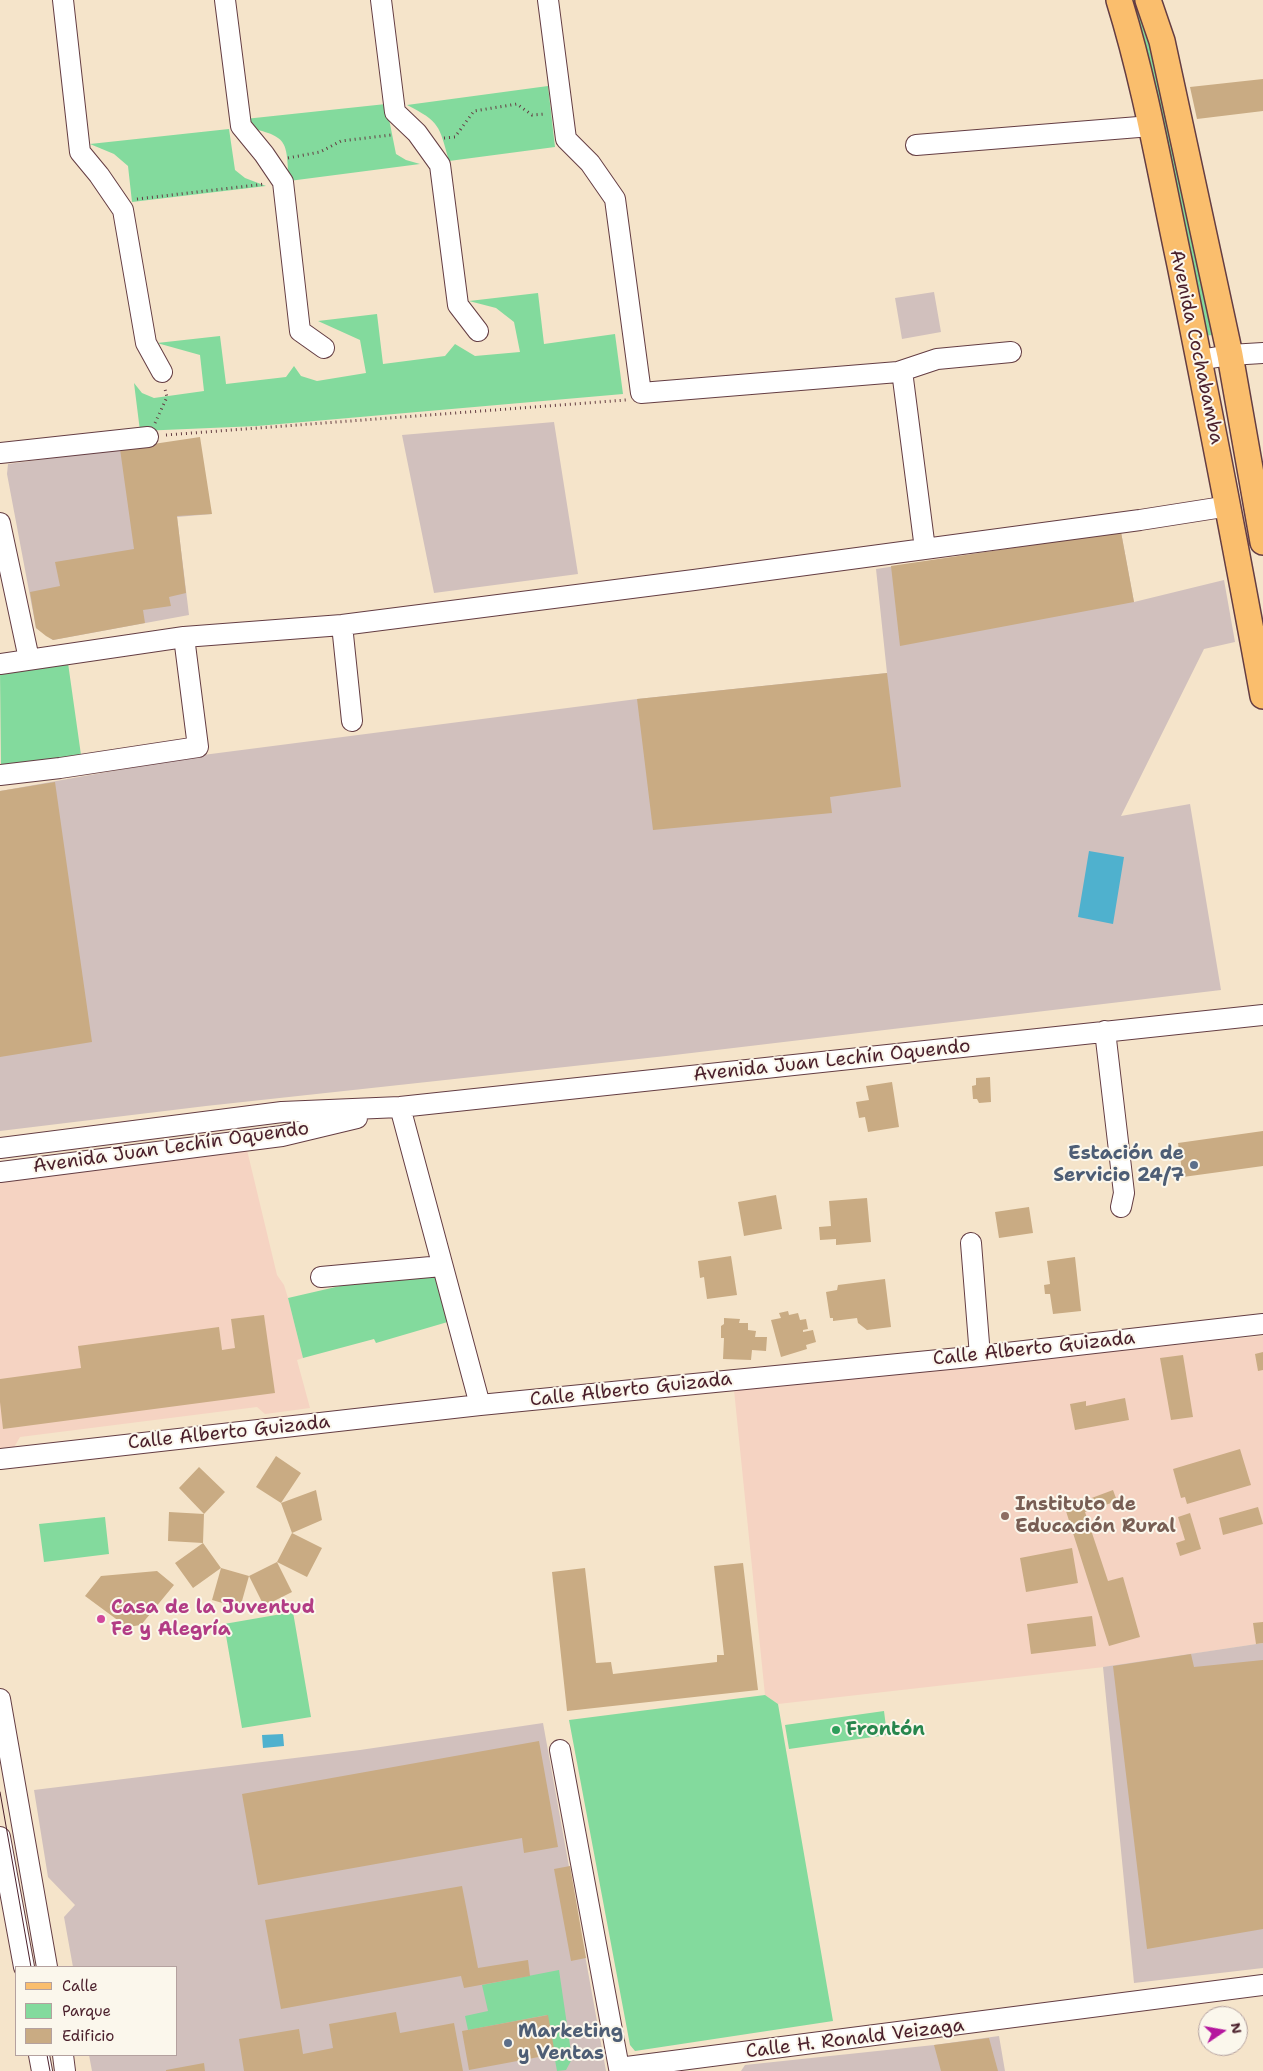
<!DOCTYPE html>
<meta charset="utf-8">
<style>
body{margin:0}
#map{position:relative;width:1263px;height:2071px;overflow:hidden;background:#f5e4ca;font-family:"Shantell Sans",sans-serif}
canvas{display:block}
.legend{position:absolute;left:15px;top:1966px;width:162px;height:90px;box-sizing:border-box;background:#fbf7ec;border:1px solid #b4a19f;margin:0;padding:6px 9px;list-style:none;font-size:15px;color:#4a1f2b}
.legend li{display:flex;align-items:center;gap:10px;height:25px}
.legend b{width:25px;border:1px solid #b4a19f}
.north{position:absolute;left:1198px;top:2006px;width:50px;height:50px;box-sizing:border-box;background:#fbf7ec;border:1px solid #b4a19f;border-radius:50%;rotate:78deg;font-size:14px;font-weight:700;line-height:20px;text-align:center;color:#4a1f2b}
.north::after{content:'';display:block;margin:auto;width:18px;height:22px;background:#b5179e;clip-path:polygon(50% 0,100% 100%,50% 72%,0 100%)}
</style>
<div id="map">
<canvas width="1263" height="2071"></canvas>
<ul class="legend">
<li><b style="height:6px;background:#fabe6d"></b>Calle</li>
<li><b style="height:14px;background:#83da9d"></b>Parque</li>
<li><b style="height:14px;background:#c9ab83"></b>Edificio</li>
</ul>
<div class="north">N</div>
</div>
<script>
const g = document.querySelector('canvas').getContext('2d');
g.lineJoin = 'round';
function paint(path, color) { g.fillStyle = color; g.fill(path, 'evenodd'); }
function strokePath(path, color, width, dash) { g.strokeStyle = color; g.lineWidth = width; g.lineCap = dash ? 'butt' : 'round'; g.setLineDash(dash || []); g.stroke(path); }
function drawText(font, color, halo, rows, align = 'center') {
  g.font = font + ' "Shantell Sans",sans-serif'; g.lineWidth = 4; g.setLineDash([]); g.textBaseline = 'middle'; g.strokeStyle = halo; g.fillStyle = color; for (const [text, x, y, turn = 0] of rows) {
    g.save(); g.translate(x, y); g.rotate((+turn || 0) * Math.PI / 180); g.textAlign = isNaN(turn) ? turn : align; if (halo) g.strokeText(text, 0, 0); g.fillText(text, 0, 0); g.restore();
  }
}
const built = new Path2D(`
 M247,1150l30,125 7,10 4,13 15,60 -6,2 13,48 -45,6 -8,-7 -237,30 -7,12 -13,1v-268z
 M1263,1336v307l-150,23 -335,38 -13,-9 -31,-305z`);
const industrial = new Path2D(`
 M934,292l7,40 -39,7 -7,-41z
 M554,422l24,152 -144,19 -32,-158z
 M120,449l92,65 -35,3 12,98 -136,25 -17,-12 -29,-154 1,-10z
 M1121,532l13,70 90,-22 11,62 -31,7 -83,167 69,-12 31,186 -555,66 -460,50 -206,25v-340l203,-36 434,-56 250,-26 -11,-104z
 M1263,1643v325l-129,15 -31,-316z
 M543,1723l63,348h-514l-3,-16h87v-88h-103l-9,-50 11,-12 -27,-28 -14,-87 326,-40z
 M999,2036l6,35h-264l4,-6 189,-20z`);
const green = new Path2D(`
 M1128,0h11l7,25 67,310 -12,1z
 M548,86l7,61 -106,14c-10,-36 -9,-39 -42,-56z
 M386,104l10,50 10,6 14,4 -131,17c-3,-38 1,-44 -39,-53l-5,-9z
 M229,129l6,41 10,8 21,8 -134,16 -4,-36 -14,-12 -24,-10z
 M538,293l6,51 71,-10 8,60 -366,32 -117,5 -6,-48 8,10 12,5 50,-7 -4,-36 -43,-12 63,-7 6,48 60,-7 8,-11 7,10 16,5 49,-8 -6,-33 -42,-19 59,-7 6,50 62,-8 10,-12 20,12 45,-4 -6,-30 -18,-14 -27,-7z
 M68,663l13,92 -80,12 -1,-95z
 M428,1272l11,6 12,43 -75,22 -2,-4 -71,19 -15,-60 78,-18z
 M105,1517l4,37 -65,8 -5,-38z
 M293,1612l18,105 -69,11 -18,-104z
 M765,1695l13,9 55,317 -198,30 -5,-6 -61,-325z
 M884,1711l3,24 -98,14 -4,-24z
 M559,1970l13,89 -6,11 -9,1 -10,-56 -79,15 -3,-14 23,-5 -6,-26z`);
const water = new Path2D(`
 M1089,851l35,6 -11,67 -35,-7z
 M283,1734l1,12 -21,2 -1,-13z`);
const building = new Path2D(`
 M1263,79v32l-66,8 -7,-32z
 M200,437l12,77 -35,2 9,77 -17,4 2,9 -28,4 2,13 -92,17 -7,-4 -10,-8 -6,-36 30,-6 -5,-24 79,-13 -14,-100z
 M1121,532l13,70 -234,44 -9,-80z
 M887,673l14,114 -71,10 2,16 -179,17 -16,-131z
 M55,782l37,260 -92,15v-266z
 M990,1077l1,25 -12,1 -2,-4h-4l-1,-13 4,-1v-7z
 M892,1082l7,45 -31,5 -3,-15 -6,1 -3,-16 13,-2 -3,-14z
 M1263,1131v35l-80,11 -5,-34z
 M776,1195l6,34 -38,7 -6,-34z
 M867,1198l4,44 -35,3v-6l-16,1 -1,-13 12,-1 -2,-25z
 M1029,1207l4,26 -34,5 -4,-26z
 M731,1256l6,39 -30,4 -3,-22 -4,1 -2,-17z
 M1075,1257l6,54 -28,3 -3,-20h-5l-1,-9 6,-1 -3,-23z
 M885,1279l6,48 -24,3 -9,-7 -1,-5 -24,3v-3h-3l-4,-26 11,-2 1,-5z
 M788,1311l1,4 9,-2 2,7 6,-1 2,10 -5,1v2l10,-2 3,12 -10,3 1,4 -26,8 -10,-37 10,-2 -2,-5z
 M264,1315l11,78 -272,36 -3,-27v-23l81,-11 -3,-22 141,-19 3,23 13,-2 -4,-29z
 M724,1318l16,1 -1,4h9v7l8,1 -1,6h12l-1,14 -14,-1 -1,10 -28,-1 1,-21h-3v-12l3,-2z
 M1263,1352v18l-5,1 -3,-17z
 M1183,1355l10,62 -22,3 -11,-62z
 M1125,1398l4,22 -54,10 -5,-26 16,-3v5z
 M1240,1449l11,36 -64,19 -2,-7 -4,1 -8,-29z
 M276,1456l25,17 -20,30 -25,-16z
 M199,1467l26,25 -21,22 -25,-26z
 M316,1490l6,30 -30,13 -11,-30z
 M1113,1490l4,11 -32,11 23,69 15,-4 17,60 -31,9 -44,-138z
 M1258,1507l5,17 -40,11 -4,-17z
 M169,1512l35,2 -1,29 -35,-2z
 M1190,1513l11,36 -21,7 -4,-13 9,-3 -7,-23z
 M292,1533l30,15 -15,29 -30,-15 15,30 -28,14 -15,-30 28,-14z
 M203,1543l18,25 -28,20 -18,-25z
 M1072,1548l6,35 -52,9 -6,-34z
 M743,1563l15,127 -191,21 -15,-139 33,-4 11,95 15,-1 2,12 104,-12v-7h7l-10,-89z
 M221,1568l28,8 -9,32 -28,-8z
 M157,1571l17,14 -33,40 -14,2 -42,-31 16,-20z
 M1092,1616l4,30 -65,8 -4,-30z
 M1263,1622v21l-7,1 -3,-21z
 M1191,1654l3,13 69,-7v269l-116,20 -34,-283z
 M539,1741l19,106 -34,6 -2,-15 -264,47 -16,-91z
 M570,1866l16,92 -15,3 -17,-92z
 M462,1886l16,82 50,-8 2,16 -66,12 -3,-12 -180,33 -16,-89z
 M396,2012l4,21 54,-10 9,48h-219l-5,-32 60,-10 4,25 30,-6 -4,-24z
 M548,2015l7,39 -86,16 -7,-39z
 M989,2038l9,33h-57l-7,-26z
 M204,2063l1,8h-39v-1z`);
const path = new Path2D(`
 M444,138l11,-1 19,-26 43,-7 15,11 13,-1
 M288,158l32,-6 21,-11 50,-6
 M137,199l128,-15
 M155,423l12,-26 -2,-8
 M166,435l460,-35`);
const minor = new Path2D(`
 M63,0l17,152 19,23 24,35 23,133 16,29
 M225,0l16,126 23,28 19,28 17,149 24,17
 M381,0l14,112 22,21 23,32 18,140 20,26
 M548,0l18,139 24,24 25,36 26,194 257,-21 39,-13 74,-7
 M916,145l235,-19
 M1199,360l31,-5 33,-2
 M902,371l23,178
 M0,453l148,-16
 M0,523l29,136
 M342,625l10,96
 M0,664l184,-27 158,-12 352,-45 446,-60 89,-14
 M0,775l60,-7 138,-21 -14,-110
 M1105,1031l19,162 -3,14
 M400,1107l80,298
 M0,1148l282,-36 118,-5 863,-92
 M0,1172l282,-36 75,-18
 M971,1243l9,113
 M321,1277l121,-11
 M0,1459l480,-54 500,-49 283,-32
 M0,1699l47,268
 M560,1750l59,318 644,-83
 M0,1837l24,130
 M39,2055l3,16
 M63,2055l2,16`);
const major = new Path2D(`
 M1119,0c27,87 42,177 61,265 29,144 57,287 83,431
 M1148,0l14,41 68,314 33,187`);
const tram = new Path2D(`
 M0,1792l31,175
 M47,2055l3,16`);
const markers = [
 [1194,1165,5,"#5c6f8a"],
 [1005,1516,5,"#8d6e63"],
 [101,1619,5,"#d1479c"],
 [836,1730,5,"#2e9e5b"],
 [508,2043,5,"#5c6f8a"]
];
const streetNames = [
 ["Avenida Cochabamba",1196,347,78],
 ["Avenida Juan Lechín Oquendo",832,1061,-6],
 ["Avenida Juan Lechín Oquendo",171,1148,-8],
 ["Calle Alberto Guizada",1034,1349,-6],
 ["Calle Alberto Guizada",631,1390,-6],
 ["Calle Alberto Guizada",229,1433,-6],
 ["Calle H. Ronald Veizaga",855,2039,-7]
];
const serviceNames = [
 ["Estación de",1184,1154],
 ["Servicio 24/7",1184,1176],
 ["Marketing",518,2032,"left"],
 ["y Ventas",518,2054,"left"]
];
const educationNames = [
 ["Instituto de",1015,1505],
 ["Educación Rural",1015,1527]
];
const hotelNames = [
 ["Casa de la Juventud",111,1608],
 ["Fe y Alegría",111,1630]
];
const leisureNames = [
 ["Frontón",846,1730]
];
paint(built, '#f5d3c2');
paint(industrial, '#d1c0bd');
paint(green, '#83da9d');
paint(water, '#4fb1ce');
paint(building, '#c9ab83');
strokePath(minor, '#643d43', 22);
strokePath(major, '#643d43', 28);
strokePath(path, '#643d43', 3, [1, 4]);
strokePath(minor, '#fff', 20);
strokePath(major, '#fabe6d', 25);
strokePath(tram, '#4a1f2b', 1);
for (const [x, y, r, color] of markers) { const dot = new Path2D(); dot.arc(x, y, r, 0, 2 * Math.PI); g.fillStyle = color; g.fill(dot); strokePath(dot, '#fbf7ec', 2); }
drawText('19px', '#4a1f2b', '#fbf7ec', streetNames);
drawText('bold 19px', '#4e5e75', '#fbf7ec', serviceNames, 'right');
drawText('bold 19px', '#785e54', '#fbf7ec', educationNames, 'left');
drawText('bold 19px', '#b23c85', '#fbf7ec', hotelNames, 'left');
drawText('bold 19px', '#27864d', '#fbf7ec', leisureNames, 'left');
</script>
